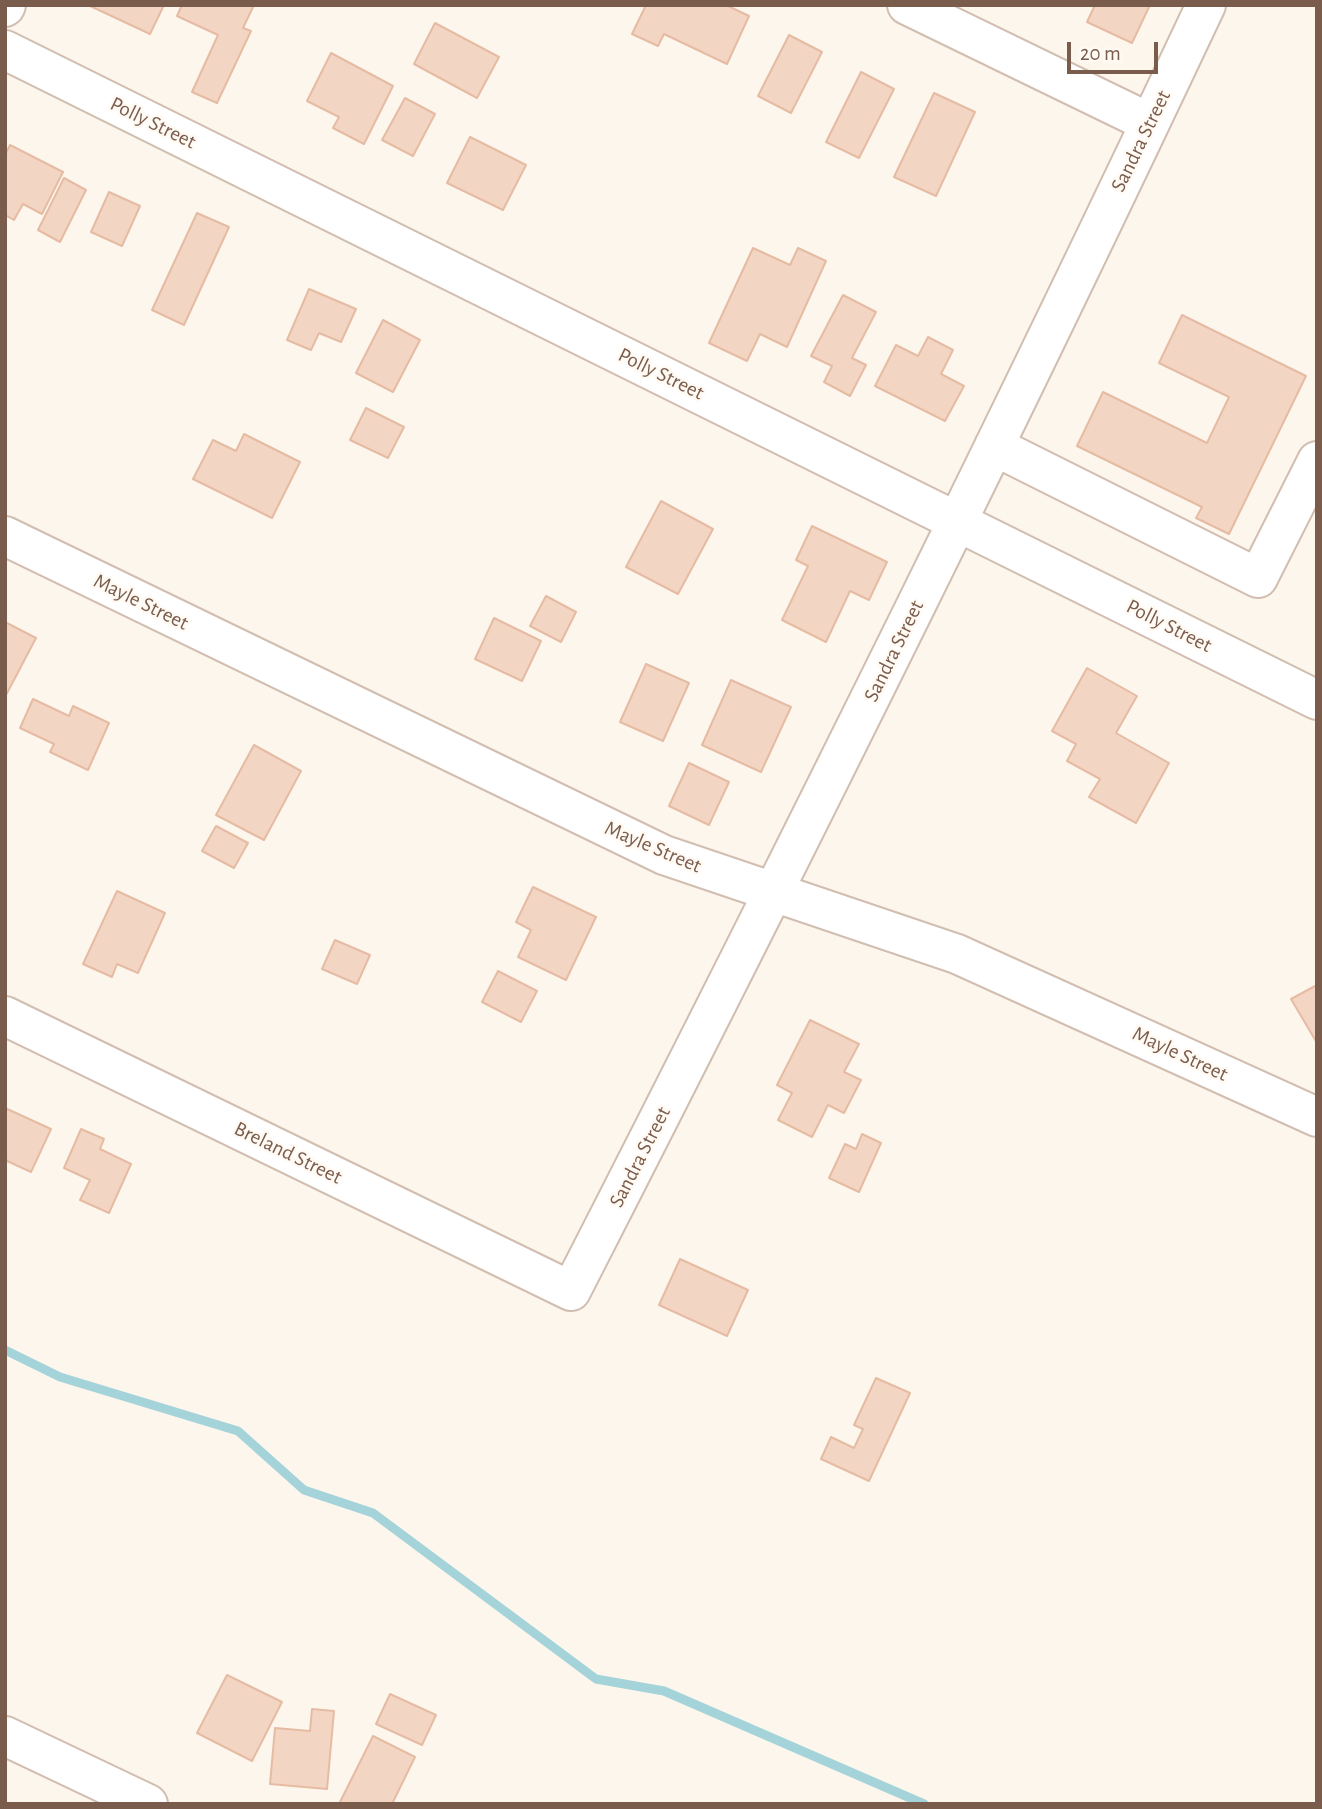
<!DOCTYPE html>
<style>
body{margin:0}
#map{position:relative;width:1322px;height:1809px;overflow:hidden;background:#fdf6ec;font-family:"Alegreya Sans",sans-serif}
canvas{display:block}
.frame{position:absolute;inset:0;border:7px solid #7a5c4d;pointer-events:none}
.scale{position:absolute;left:1067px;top:42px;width:91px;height:32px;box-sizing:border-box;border:4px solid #7a5c4d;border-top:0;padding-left:9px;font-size:21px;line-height:24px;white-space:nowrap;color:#7a5c4d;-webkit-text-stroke:5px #fffaf3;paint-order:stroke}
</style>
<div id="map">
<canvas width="1322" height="1809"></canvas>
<div class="frame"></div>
<div class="scale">20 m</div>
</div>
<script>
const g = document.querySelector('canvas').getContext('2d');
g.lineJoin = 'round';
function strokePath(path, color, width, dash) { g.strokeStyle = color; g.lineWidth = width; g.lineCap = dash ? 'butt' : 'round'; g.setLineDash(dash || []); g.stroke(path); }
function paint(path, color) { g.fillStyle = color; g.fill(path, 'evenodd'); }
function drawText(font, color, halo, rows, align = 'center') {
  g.font = font + ' "Alegreya Sans",sans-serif'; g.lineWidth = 5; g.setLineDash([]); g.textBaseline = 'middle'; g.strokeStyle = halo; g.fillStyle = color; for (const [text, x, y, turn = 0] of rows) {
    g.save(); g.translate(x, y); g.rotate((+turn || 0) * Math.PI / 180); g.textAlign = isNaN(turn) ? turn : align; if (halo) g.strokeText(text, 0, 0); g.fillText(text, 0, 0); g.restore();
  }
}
const stream = new Path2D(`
 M5,1350l55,27 178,54 66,59 69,23 223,166 68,12 260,113`);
const building = new Path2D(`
 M88,5h76l-14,29z
 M182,5h72l-11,23 8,3 -34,72 -25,-11 26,-57 -41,-19z
 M646,5h80l23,11 -22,48 -63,-30 -6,12 -26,-12z
 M1095,5h55l-18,38 -45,-21z
 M435,23l64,34 -22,41 -63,-34z
 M789,35l33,17 -31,61 -33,-17z
 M331,53l62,33 -29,58 -31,-16 6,-11 -32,-16z
 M861,72l33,17 -35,69 -33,-16z
 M934,93l41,19 -39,84 -42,-19z
 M405,98l30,16 -22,42 -31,-16z
 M470,137l56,28 -23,45 -56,-27z
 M10,145l53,27 -21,42 -19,-10 -9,16 -9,-5v-60z
 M64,178l22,12 -26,52 -22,-12z
 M109,192l31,14 -18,40 -31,-14z
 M197,213l32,14 -45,98 -32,-15z
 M753,248l37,17 8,-17 28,13 -39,86 -27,-13 -13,27 -38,-18z
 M309,289l47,20 -15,33 -22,-9 -8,17 -24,-10z
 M843,295l33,17 -24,46 14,7 -16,31 -26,-14 8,-16 -21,-10z
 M1182,315l124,61 -77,158 -33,-16 6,-11 -125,-61 26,-54 104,51 22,-46 -70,-34z
 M383,320l37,20 -27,52 -37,-19z
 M928,337l25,13 -12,24 23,12 -19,35 -70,-35 21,-41 22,11z
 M366,408l38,19 -16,31 -38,-18z
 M244,434l56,28 -28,56 -79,-39 20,-39 23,11z
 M661,501l52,28 -35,65 -52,-27z
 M812,526l75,36 -18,38 -19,-9 -24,51 -44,-22 26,-54 -12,-6z
 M546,596l30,16 -15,30 -31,-16z
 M494,618l47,23 -19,40 -47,-22z
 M5,622l31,16 -31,59z
 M646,664l43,19 -26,58 -43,-19z
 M1087,668l50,28 -21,37 53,30 -33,60 -47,-26 11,-18 -33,-18 9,-17 -24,-13z
 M731,680l60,27 -30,65 -59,-27z
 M33,699l36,17 4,-10 36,17 -21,47 -38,-18 4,-8 -34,-16z
 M254,745l47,26 -37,69 -48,-25z
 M689,763l40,19 -20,43 -40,-19z
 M216,826l32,17 -14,25 -32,-17z
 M533,887l63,30 -30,63 -48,-23 13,-27 -15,-8z
 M117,891l48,22 -27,60 -21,-9 -5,13 -29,-13z
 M335,940l35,15 -13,29 -35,-15z
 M498,971l39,20 -16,31 -39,-20z
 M1317,985v58l-26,-44z
 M810,1020l49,24 -15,28 17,8 -17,33 -16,-8 -16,32 -34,-17 14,-27 -15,-8z
 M5,1108l46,21 -20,43 -26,-12z
 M81,1129l23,10 -4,10 31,15 -22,49 -29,-13 10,-20 -26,-12z
 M862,1134l19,9 -22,49 -30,-14 16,-34 11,5z
 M680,1259l68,31 -21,46 -68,-31z
 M876,1378l34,15 -41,88 -48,-22 10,-22 23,11 9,-19 -9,-4z
 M227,1675l55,27 -30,59 -55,-28z
 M390,1694l46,21 -14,30 -46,-21z
 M312,1709l22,2 -7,78 -57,-5 5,-56 35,3z
 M373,1736l42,21 -23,47h-53z`);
const minor = new Path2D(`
 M907,5l243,118
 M5,7l1,-2
 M5,50l1312,650
 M994,446l264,132 59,-117
 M5,536l659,319 293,99 360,163
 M5,1016l566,275c218,-426 431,-853 635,-1286
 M5,1736l143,68`);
const streetNames = [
 ["Polly Street",153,123,26],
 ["Sandra Street",1141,141,-64],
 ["Polly Street",661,374,26],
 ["Mayle Street",141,602,26],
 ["Polly Street",1169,626,27],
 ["Sandra Street",894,651,-64],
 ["Mayle Street",653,847,23],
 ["Mayle Street",1180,1054,25],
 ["Breland Street",288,1153,26],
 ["Sandra Street",640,1157,-63]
];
strokePath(stream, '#a5d3da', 9);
paint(building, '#f3d5c3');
strokePath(building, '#e6bba3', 2);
strokePath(minor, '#d1beb0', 42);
strokePath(minor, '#fff', 38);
drawText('21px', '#7a5c4d', '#fffaf3', streetNames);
</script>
